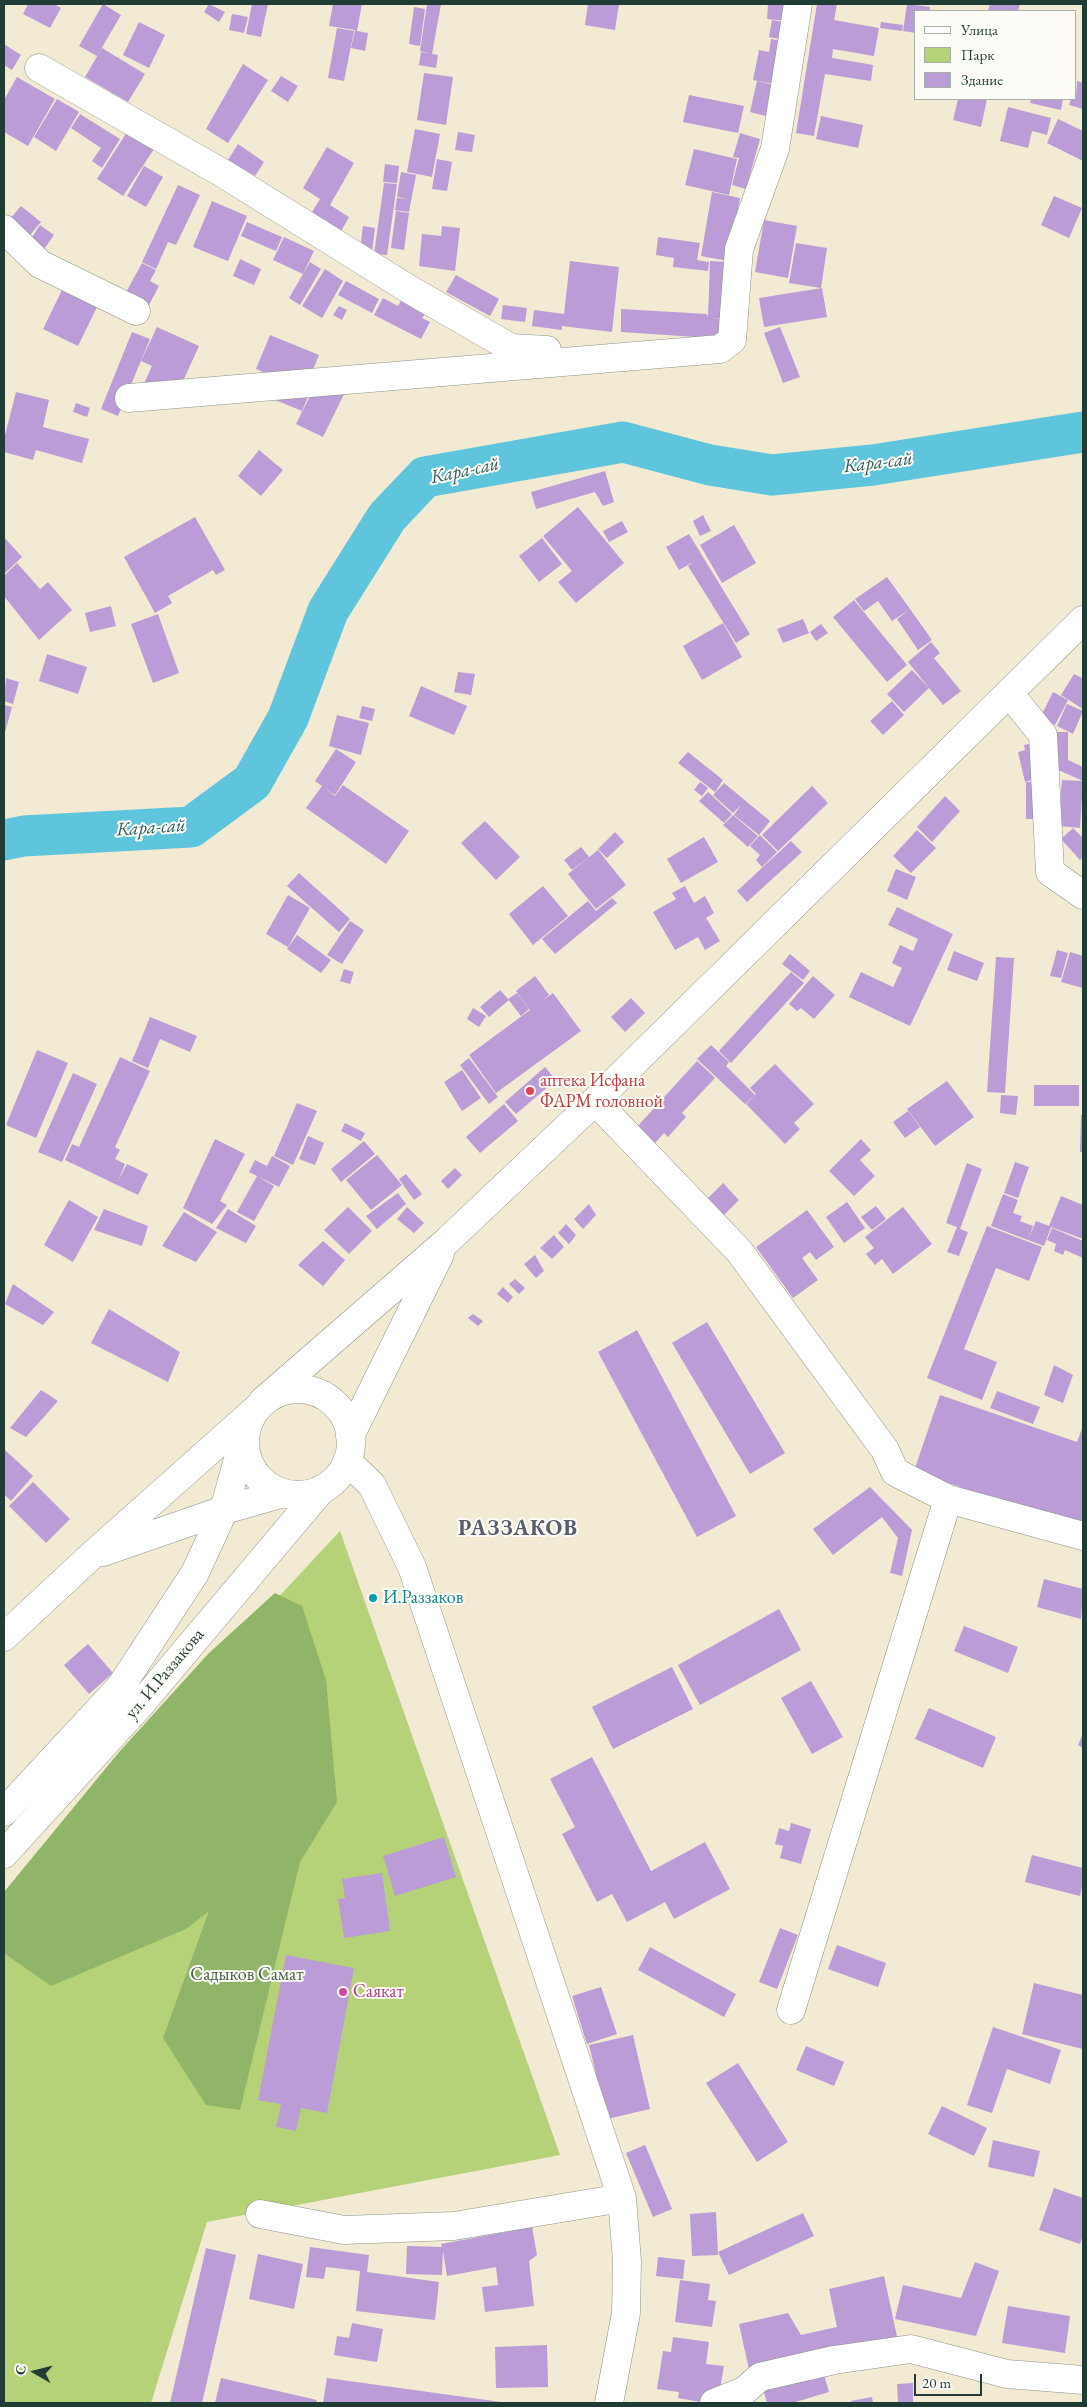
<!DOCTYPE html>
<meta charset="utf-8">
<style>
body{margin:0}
#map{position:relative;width:1087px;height:2407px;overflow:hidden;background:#f2ead2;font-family:"EB Garamond",serif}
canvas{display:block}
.frame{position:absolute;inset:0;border:5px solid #1f3d34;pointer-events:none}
.legend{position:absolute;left:914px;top:10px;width:162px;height:90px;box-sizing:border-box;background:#fdfcf7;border:1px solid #a4b0a9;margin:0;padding:6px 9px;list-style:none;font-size:15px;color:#1f3d34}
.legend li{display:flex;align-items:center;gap:10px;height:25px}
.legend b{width:25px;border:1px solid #a4b0a9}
.north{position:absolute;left:10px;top:2347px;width:50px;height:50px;-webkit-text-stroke:4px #fdfcf7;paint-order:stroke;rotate:278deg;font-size:14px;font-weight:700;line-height:20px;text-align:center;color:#1f3d34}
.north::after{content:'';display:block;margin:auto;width:18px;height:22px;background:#1f3d34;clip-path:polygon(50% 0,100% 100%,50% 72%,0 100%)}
.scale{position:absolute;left:914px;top:2374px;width:68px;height:22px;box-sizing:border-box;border:2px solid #1f3d34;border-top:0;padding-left:6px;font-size:15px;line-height:18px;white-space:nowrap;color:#1f3d34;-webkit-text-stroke:4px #fdfcf7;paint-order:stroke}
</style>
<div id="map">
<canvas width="1087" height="2407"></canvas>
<div class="frame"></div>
<ul class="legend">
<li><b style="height:6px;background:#fff"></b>Улица</li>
<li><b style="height:14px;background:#b6d278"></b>Парк</li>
<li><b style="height:14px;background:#bb9cd7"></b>Здание</li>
</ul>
<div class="north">С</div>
<div class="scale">20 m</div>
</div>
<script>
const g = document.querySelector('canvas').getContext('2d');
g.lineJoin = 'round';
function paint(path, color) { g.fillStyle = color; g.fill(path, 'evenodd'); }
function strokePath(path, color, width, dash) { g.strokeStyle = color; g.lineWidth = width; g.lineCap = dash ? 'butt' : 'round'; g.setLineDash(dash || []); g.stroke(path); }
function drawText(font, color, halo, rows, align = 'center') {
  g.font = font + ' "EB Garamond",serif'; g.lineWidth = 4; g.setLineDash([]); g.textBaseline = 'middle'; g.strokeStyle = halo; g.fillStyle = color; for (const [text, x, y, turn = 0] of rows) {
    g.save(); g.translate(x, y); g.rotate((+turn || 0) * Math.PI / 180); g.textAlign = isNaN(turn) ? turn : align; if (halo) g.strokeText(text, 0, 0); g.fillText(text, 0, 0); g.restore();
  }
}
const green = new Path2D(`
 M340,1531l220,624 -353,67 -56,181h-147v-511z`);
const forest = new Path2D(`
 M275,1593l27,13 24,74 11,122 -37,60 -60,248 -34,-5 -43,-67 46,-127 -23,18 -135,57 -47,-33v-61l116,-141 89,-98z`);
const river = new Path2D(`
 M4,840l20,-4 167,-9 61,-45 36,-64 40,-107 59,-94 38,-40 198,-35 87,23 62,10 101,-10 210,-33`);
const building = new Path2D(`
 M28,4h26l7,4 -11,20 -27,-14z
 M103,4l18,11 -24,41 -18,-10z
 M209,4l16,8 -6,10 -15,-10z
 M252,4h16l-7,33 -15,-3z
 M333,4h29l-5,27 11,2 -3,18 -14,-3 4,-18 -26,-4z
 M427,4h14l-9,50 -12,-3z
 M588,4h31l-4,26 -30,-5z
 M768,4h23l-2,17 -22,-2z
 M817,4h20l-3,16 45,8 -5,28 -41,-7 -1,9 41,7 -2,16 -46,-7 -11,62 -18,-3z
 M907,4l23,3v4h-14v22l-13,-2z
 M990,4h30l-2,7h-30z
 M414,7l11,2 -5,37 -11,-2z
 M232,14l16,3 -4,16 -15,-3z
 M772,20l16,3 -3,17 -16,-3z
 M139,22l26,13 -16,33 -26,-13z
 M881,22l22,3 -1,6 -22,-3z
 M337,28l17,3 -10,50 -16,-3z
 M771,39l10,2 -8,43 -20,-4 6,-30 10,2z
 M4,44l17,11 -9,15 -8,-5z
 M102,48l43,26 -17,28 -43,-25z
 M421,52l17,3 -2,13 -17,-3z
 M243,64l25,16 -40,63 -22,-14z
 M424,73l29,4 -7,48 -29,-5z
 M281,76l17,10 -10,16 -17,-11z
 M17,77l38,22 -27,47 -24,-14v-32z
 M757,81l16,4 -7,31 -16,-4z
 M1077,81l6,2v26l-14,-4 2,-6h5z
 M689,95l55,11 -6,27 -55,-11z
 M57,99l22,13 -23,39 -22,-14z
 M958,99h29l-6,28 -28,-7z
 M1031,99h32l-2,11 -31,-7z
 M1008,107l43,11 -4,17 -15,-4 -4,17 -28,-7z
 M80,114l40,25 -18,29 -10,-7 9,-13 -30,-20z
 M821,116l42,9 -5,23 -42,-9z
 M1058,119l25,12v30l-36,-18z
 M415,129l25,5 -8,43 -25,-5z
 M127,132l27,17 -31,47 -26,-17z
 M458,132l17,3 -3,17 -17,-2z
 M740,133l20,6 -14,50 -14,-4 7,-27 -6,-1z
 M238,144l26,18 -9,14 -27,-16z
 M327,147l27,16 -24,42 19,12 -10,18 -30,-18 11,-18 -17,-11z
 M694,149l43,10 -8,36 -44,-10z
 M437,159l15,3 -5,29 -15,-2z
 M385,164l14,2 -2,17 -14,-1z
 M144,166l19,11 -17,30 -19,-11z
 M401,172l15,3 -7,37 -14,-2 2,-12 12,1 -12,-2z
 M384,183l13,1 -10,71 -13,-1z
 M178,185l22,10 -24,50 -8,-3 -12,27 -14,-7z
 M712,192l28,6 -12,63 -27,-5z
 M1054,196l28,12 -13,30 -28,-13z
 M212,201l35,15 -19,45 -35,-14z
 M21,206l20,16 -11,13 -20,-16z
 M396,211l13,2 -5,37 -13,-2z
 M764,220l33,6 -9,52 -33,-6z
 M247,222l35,15 -6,14 -35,-15z
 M40,225l14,10 -9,13 -14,-9z
 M363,226l12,2 -3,24 -12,-2z
 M442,226l18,2 -5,43 -36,-5 3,-32 19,2z
 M284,237l30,14 -11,23 -30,-14z
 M658,237l42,6 -3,17 12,2 -1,9 -35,-4 1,-9 -18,-3z
 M796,243l31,5 -6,40 -32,-5z
 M240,259l21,10 -7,16 -21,-9z
 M570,261l49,6 -7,65 -50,-6v4l-30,-4 2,-16 30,4z
 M710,261l17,1 -2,56h-12l13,1 -1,20 -104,-7v-23l86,5 1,4z
 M310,262l11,7 -21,36 -11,-7z
 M142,263l14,7 -6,11 9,5 -11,21 -23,-13z
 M325,269l18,12 -21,37 -20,-12z
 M456,275l43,24 -9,17 -44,-24z
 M346,281l33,18 -7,14 -34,-18z
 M64,286l35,17 -21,43 -35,-17z
 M822,288l5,29 -63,10 -5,-29z
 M403,297l24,14 -5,7 8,4 -9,17 -47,-24 9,-17 15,8z
 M503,305l24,3 -2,14 -24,-3z
 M339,306l8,4 -5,10 -9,-5z
 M157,327l42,19 -26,57 -31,-15 10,-22 -11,-5z
 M780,327l20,50 -17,6 -19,-50z
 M132,332l18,7 -32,77 -17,-7z
 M270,335l49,20 -8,20 5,2 -14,34 -29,-12 3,-22 -20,-8z
 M319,378l26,14 -22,45 -27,-13z
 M16,392l33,8 -6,27 46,12 -7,24 -46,-13 -3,10 -29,-8v-13z
 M76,403l14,5 -3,9 -14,-5z
 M259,450l24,20 -22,26 -23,-20z
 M605,471l9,31 -11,4 -8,-14 -59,17 -5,-17z
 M578,507l46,56 -48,40 -18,-21 14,-11 -29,-35z
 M703,515l8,16 -11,5 -7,-15z
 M195,517l30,53 -9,5 -3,-5 -45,26 4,7 -17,10 -31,-56z
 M622,521l6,11 -19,10 -6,-11z
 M734,525l22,38 -34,20 -22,-38z
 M689,534l61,100 -14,9 -48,-77 5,-4 -14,8 -13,-23z
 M4,537l18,20 -18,17z
 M542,538l20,26 -23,18 -20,-26z
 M17,563l23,26 -12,11 20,-18 24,28 -33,30 -35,-44v-20z
 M887,577l23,32 -18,12 -14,-20 -14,10 -9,-12z
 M854,600l53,65 -20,17 -54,-65z
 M111,606l5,20 -26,6 -5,-19z
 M910,609l22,31 -14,10 -21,-31z
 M158,614l21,59 -26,10 -22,-59z
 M803,619l6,14 -26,10 -6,-14z
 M723,623l19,34 -40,23 -19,-34z
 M821,624l7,9 -12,8 -6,-9z
 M931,642l9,11 -6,5 27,33 -18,14 -35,-43z
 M47,654l40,13 -9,27 -39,-13z
 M912,670l17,18 -25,24 -17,-18z
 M458,672l17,2 -4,21 -17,-3z
 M1074,674l8,4 1,-2v33l-22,-14z
 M6,678l13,4 -6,22 -9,-3z
 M421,686l46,20 -13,29 -45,-19z
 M1053,692l15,8 -13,25 -15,-7z
 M892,701l12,14 -21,20 -13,-14z
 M1067,704l16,7 -10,23 -16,-8z
 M4,705l8,2 -8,29z
 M362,706l13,3 -3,12 -13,-3z
 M337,715l32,8 -8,32 -32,-9z
 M1056,732h12v28l15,7v14l-27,-12z
 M1033,743l6,35 -14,4 -7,-30 7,-2 -1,-5z
 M336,749l20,13 -21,33 -10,-6 10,7 8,-11 66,46 -23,33 -80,-56 16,-22 -7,-5z
 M688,752l35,28 -8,12 -37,-29z
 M1062,780l21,1 -3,47 -22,-2z
 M700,782l8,6 -6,8 -8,-6z
 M1026,782h12v37h-12z
 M724,783l46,38 -11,14 -25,-20 7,-10 -8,8 -20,-18z
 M812,786l16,17 -50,48 -16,-16z
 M708,792l24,22 -8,9 -25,-22z
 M945,796l15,15 -28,31 -15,-15z
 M733,815l25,21 -10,11 -25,-22z
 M485,821l35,36 -24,23 -35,-37z
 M1073,828l10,10v19l-3,3 -19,-21z
 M917,830l19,18 -25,25 -18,-17z
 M615,832l9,10 -17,16 -9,-9z
 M760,835l17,17 -15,15 -6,-7 4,-5 -10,-9z
 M704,837l14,25 -37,21 -14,-24z
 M791,841l11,11 -55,50 -10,-11z
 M581,847l8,10 -17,13 -8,-10z
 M598,850l28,35 -30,24 -28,-35z
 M896,869l20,8 -9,23 -20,-9z
 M299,873l51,46 -11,13 -52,-46z
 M543,886l25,30 -35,29 -24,-31z
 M685,886l9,17 11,-7 9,17 -8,5 14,23 -15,9 -7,-13 -23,13 -22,-38 23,-13 -4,-6z
 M288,895l22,13 -22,39 -22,-13z
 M612,898l5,5 -62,51 -13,-15 46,-38 8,10z
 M897,907l56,27 -43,92 -61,-29 12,-25 32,15 9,-19 -10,-5 8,-18 13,6 5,-12 -30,-14z
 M350,921l14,9 -22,34 -15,-9z
 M297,935l34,25 -10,13 -34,-24z
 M1057,950l11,3 -7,25 -11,-2z
 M954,951l30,12 -7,18 -30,-11z
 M1070,952l13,4v32l-22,-6z
 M790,954l20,17 -7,9 -21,-16z
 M996,957l18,1 -9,135 -18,-1z
 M344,969l10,3 -4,12 -10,-3z
 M791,972l13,11 -73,80 -12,-12z
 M535,976l14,19 -7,6 11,-8 28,38 -85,62 -27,-38 61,-45 -14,-19z
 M813,976l22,19 -21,24 -13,-11 -4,3 -8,-7z
 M500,990l9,10 -20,17 -9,-10z
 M517,993l12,16 -8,7 -13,-17z
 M631,998l14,15 -20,19 -14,-15z
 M473,1008l13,8 -7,11 -12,-8z
 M150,1017l47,19 -7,16 -30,-13 -12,29 -16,-7z
 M711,1045l18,17 -3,4 29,29 -10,9 -48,-45z
 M37,1050l31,13 -32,75 -30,-13z
 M120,1057l30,14 -35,76 5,3 -5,9 10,5 -7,17 9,-17 21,10 -10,21 -73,-35 7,-16 7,3z
 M469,1058l29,39 -9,7 -29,-39z
 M697,1061l18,17 -33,35 4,4 -18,20 -4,-4 -9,10 -18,-16z
 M775,1064l39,40 -20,19 6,6 -15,15 -39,-40 10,-10 -6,-6z
 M545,1067l11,13 -40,34 -11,-12z
 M462,1070l19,28 -19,13 -18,-29z
 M73,1073l24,11 -35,78 -24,-10z
 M947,1081l27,36 -39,29 -28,-37z
 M1034,1085h45v21h-45z
 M1001,1095l17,1 -2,19 -16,-2z
 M297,1103l20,8 -24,54 -19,-9z
 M504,1104l14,17 -38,32 -14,-16z
 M908,1111l12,16 -15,11 -12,-16z
 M1081,1115h2v37h-3z
 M345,1123l20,10 -4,8 -20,-10z
 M308,1136l16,7 -9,22 -16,-6z
 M215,1139l30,15 -25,47 7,4 -15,19 -29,-16z
 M861,1139l10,11 -11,10 15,16 -21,20 -25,-25z
 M364,1141l11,13 -34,28 -10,-13z
 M377,1155l25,30 -31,25 -25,-30z
 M272,1156l18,10 -11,21 -30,-15 6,-12 12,6z
 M1015,1162l14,5 -11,31 -14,-5z
 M967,1163l15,6 -22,60 8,3 -9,24 -12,-4 10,-25 -11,-4z
 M455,1168l7,7 -14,14 -7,-8z
 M406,1174l16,20 -8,6 -15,-21z
 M257,1176l17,10 -20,35 -17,-9z
 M723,1183l16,17 -15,15 -16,-17z
 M398,1193l8,11 -29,25 -11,-13z
 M1003,1194l15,6 -5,13 9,3 -2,5 13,5 -5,14 -37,-14z
 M1061,1196l22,9v34l-32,-12 -7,19 -16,-6 8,-19 13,5z
 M69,1200l29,17 -25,45 -29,-17z
 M847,1202l18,26 -21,15 -18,-26z
 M589,1204l7,11 -13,14 -9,-10z
 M876,1206l10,13 -14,11 -11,-13z
 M348,1207l24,24 -23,23 -25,-24z
 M407,1207l17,16 -10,10 -17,-14z
 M903,1207l29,37 -39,30 -11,-15 -7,6 -9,-11 8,-6 -9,-11z
 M104,1209l44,17 -6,20 -48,-16z
 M228,1209l28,17 -10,17 -30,-15z
 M807,1210l27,37 -18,13 -6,-8 -8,6 16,22 -25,18 -37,-51z
 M184,1212l33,20 -21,30 -34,-16z
 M566,1224l10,11 -7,9 -11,-11z
 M987,1226l55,21 -13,34 -33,-13 -32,81 33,13 -15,38 -55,-22z
 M1052,1228l31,13v17l-18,-8 -2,5 -9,-4 2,-7 -9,-4z
 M554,1235l10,12 -12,12 -12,-11z
 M323,1241l22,19 -22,26 -25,-21z
 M535,1255l9,16 -8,7 -12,-14z
 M515,1279l10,9 -6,6 -10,-10z
 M13,1284l41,28 -11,13 -38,-21z
 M503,1287l10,10 -5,6 -11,-9z
 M109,1309l71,43 -12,30 -77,-39z
 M473,1314l10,7 -5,5 -10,-8z
 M707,1322l78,131 -35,21 -78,-131z
 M637,1330l99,186 -39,21 -99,-185z
 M1054,1365l19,10 -10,28 -19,-8z
 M41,1390l17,11 -32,36 -16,-9z
 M997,1391l43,16 -7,17 -43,-16z
 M940,1395l137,47 6,-16v104l-169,-59z
 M4,1449l29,27 -22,25 -7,-7z
 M33,1482l37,37 -24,24 -37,-37z
 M870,1487l42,43 -10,46 -12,-3 8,-35 -16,-21 -49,38 -20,-26z
 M1044,1579l39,10 -2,30 -44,-12z
 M779,1609l22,41 -101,55 -22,-40z
 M964,1626l54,21 -10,26 -54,-22z
 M88,1644l25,29 -24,21 -25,-29z
 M672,1667l21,42 -80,40 -21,-42z
 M811,1681l32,56 -31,17 -31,-56z
 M929,1708l67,29 -13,31 -68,-29z
 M1083,1733v15l-5,-3z
 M592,1757l59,114 54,-29 25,47 -56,30 -9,-17 -38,20 -15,-28 -15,8 -35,-68 13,-7 -25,-48z
 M791,1823l20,6 -10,35 -21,-6 3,-12 -8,-2 4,-16 10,3z
 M444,1837l12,40 -61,19 -12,-40z
 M1032,1855l51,13v15l-3,13 -55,-14z
 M382,1873l8,58 -46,7 -6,-39 7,-1 -3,-19z
 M780,1928l18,7 -21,54 -18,-7z
 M837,1945l49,18 -8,24 -50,-18z
 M650,1947l86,47 -12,23 -86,-47z
 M286,1955l68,13 -27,145 -26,-5 -5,23 -20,-4 5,-23 -23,-4z
 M1034,1983l49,12v54l-61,-15z
 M601,1987l16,47 -30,10 -15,-48z
 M993,2027l68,23 -11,34 -43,-15 -15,44 -25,-8z
 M633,2035l17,74 -43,10 -18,-74z
 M806,2046l38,16 -10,24 -38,-16z
 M738,2063l50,79 -31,20 -51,-79z
 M942,2106l45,22 -13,28 -46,-22z
 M993,2140l47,11 -6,26 -46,-10z
 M645,2145l27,64 -19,8 -27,-64z
 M1054,2188l29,10v37l-3,9 -41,-14z
 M716,2212l2,43 -26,1 -2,-42z
 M803,2213l11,23 -85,39 -11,-23z
 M532,2227l5,28 -8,6 5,45 -49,6 -3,-25 16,-2 -2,-18 -49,9 -4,-25 -1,24 -36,-1 1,-28 35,1 -1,-3z
 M310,2247l59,8 -2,17 72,10 -4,38 -79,-9 4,-40 -34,-4 -2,12 -18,-2z
 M206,2248l30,7 -34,148h-32z
 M258,2254l45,10 -9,45 -45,-10z
 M658,2257l27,3 -2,19 -27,-3z
 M975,2262l24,9 -23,65 -81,-17 8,-34 58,13z
 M884,2276l14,65 -148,33 -11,-50 49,-11 13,22 36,-8 -8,-38z
 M680,2280l30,4 -2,16 8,1 -4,26 -37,-5z
 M1008,2306l62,10 -5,37 -63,-10z
 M352,2323l31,6 -6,33 -43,-7 3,-19 12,2z
 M673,2337l36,5 -3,22 18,2 -5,29 -13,8 -28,-5 1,-6 -22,-3 6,-38 8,1z
 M547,2345l1,42 -52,1 -1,-41z
 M821,2365l8,27 -37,11h-25l-6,-21z
 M221,2378l96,22 -1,3h-101z
 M327,2378l174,24 -1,1h-177z
 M913,2383v20h-15l-1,-19z
 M872,2397l1,6h-21l-1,-2z`);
const minor = new Path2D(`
 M39,68l185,106 183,114 104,60 36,2
 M4,229l36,35 96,47
 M129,398l591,-49 12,-9 7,-91 36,-100 23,-145
 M1009,693l34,42 7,137 33,23
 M595,1101l144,150 146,199 10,22 53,27 135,37
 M347,1461l25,24 40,82 210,631 5,63 -1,52 -17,90
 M4,1812l117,-126 74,-113 29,-63 21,-76
 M4,1854l136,-149 182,-216
 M791,2010l157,-511
 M260,2214l84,16 110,-4 168,-28
 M714,2403l30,-12 16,-14 74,-17 77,-11 96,25 76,6`);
const major = new Path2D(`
 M245 1442a53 53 0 1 1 106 0a53 53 0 1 1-106 0Z
 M263,1401l183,-159 149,-141 488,-481
 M350,1436l90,-182
 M103,1552l121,-42 60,-17
 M4,1637l86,-80 164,-146`);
const markers = [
 [530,1091,5,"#e0444e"],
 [373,1598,5,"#0f9aa8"],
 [343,1992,5,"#d1479c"]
];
const healthNames = [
 ["аптека Исфана",540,1081],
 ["ФАРМ головной",540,1102]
];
const cultureNames = [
 ["И.Раззаков",383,1598]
];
const streetNames = [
 ["ул. И.Раззакова",165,1674,-50]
];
const parkNames = [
 ["Садыков Самат",247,1975]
];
const hotelNames = [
 ["Саякат",353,1992]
];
const waterNames = [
 ["Кара-сай",878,463,-7],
 ["Кара-сай",465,471,-12],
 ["Кара-сай",151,828,-4]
];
const districtNames = [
 ["РАЗЗАКОВ",518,1529]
];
paint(green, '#b6d278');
paint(forest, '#90b468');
strokePath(river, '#5fc5dc', 41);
paint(building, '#bb9cd7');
strokePath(minor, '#889483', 29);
strokePath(major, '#889483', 29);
strokePath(minor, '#fff', 28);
strokePath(major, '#fff', 28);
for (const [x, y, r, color] of markers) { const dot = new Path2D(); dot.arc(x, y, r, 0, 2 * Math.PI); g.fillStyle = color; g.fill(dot); strokePath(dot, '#fdfcf7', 2); }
drawText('18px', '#be3a42', '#fdfcf7', healthNames, 'left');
drawText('18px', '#0d838f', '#fdfcf7', cultureNames, 'left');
drawText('18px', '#1f3d34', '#fdfcf7', streetNames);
drawText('18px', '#456245', '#fdfcf7', parkNames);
drawText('18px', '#b23c85', '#fdfcf7', hotelNames, 'left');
drawText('italic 19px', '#2f5f5e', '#fdfcf7', waterNames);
g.letterSpacing = '1px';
drawText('bold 22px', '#565e6d', '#fdfcf7', districtNames);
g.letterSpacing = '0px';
</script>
